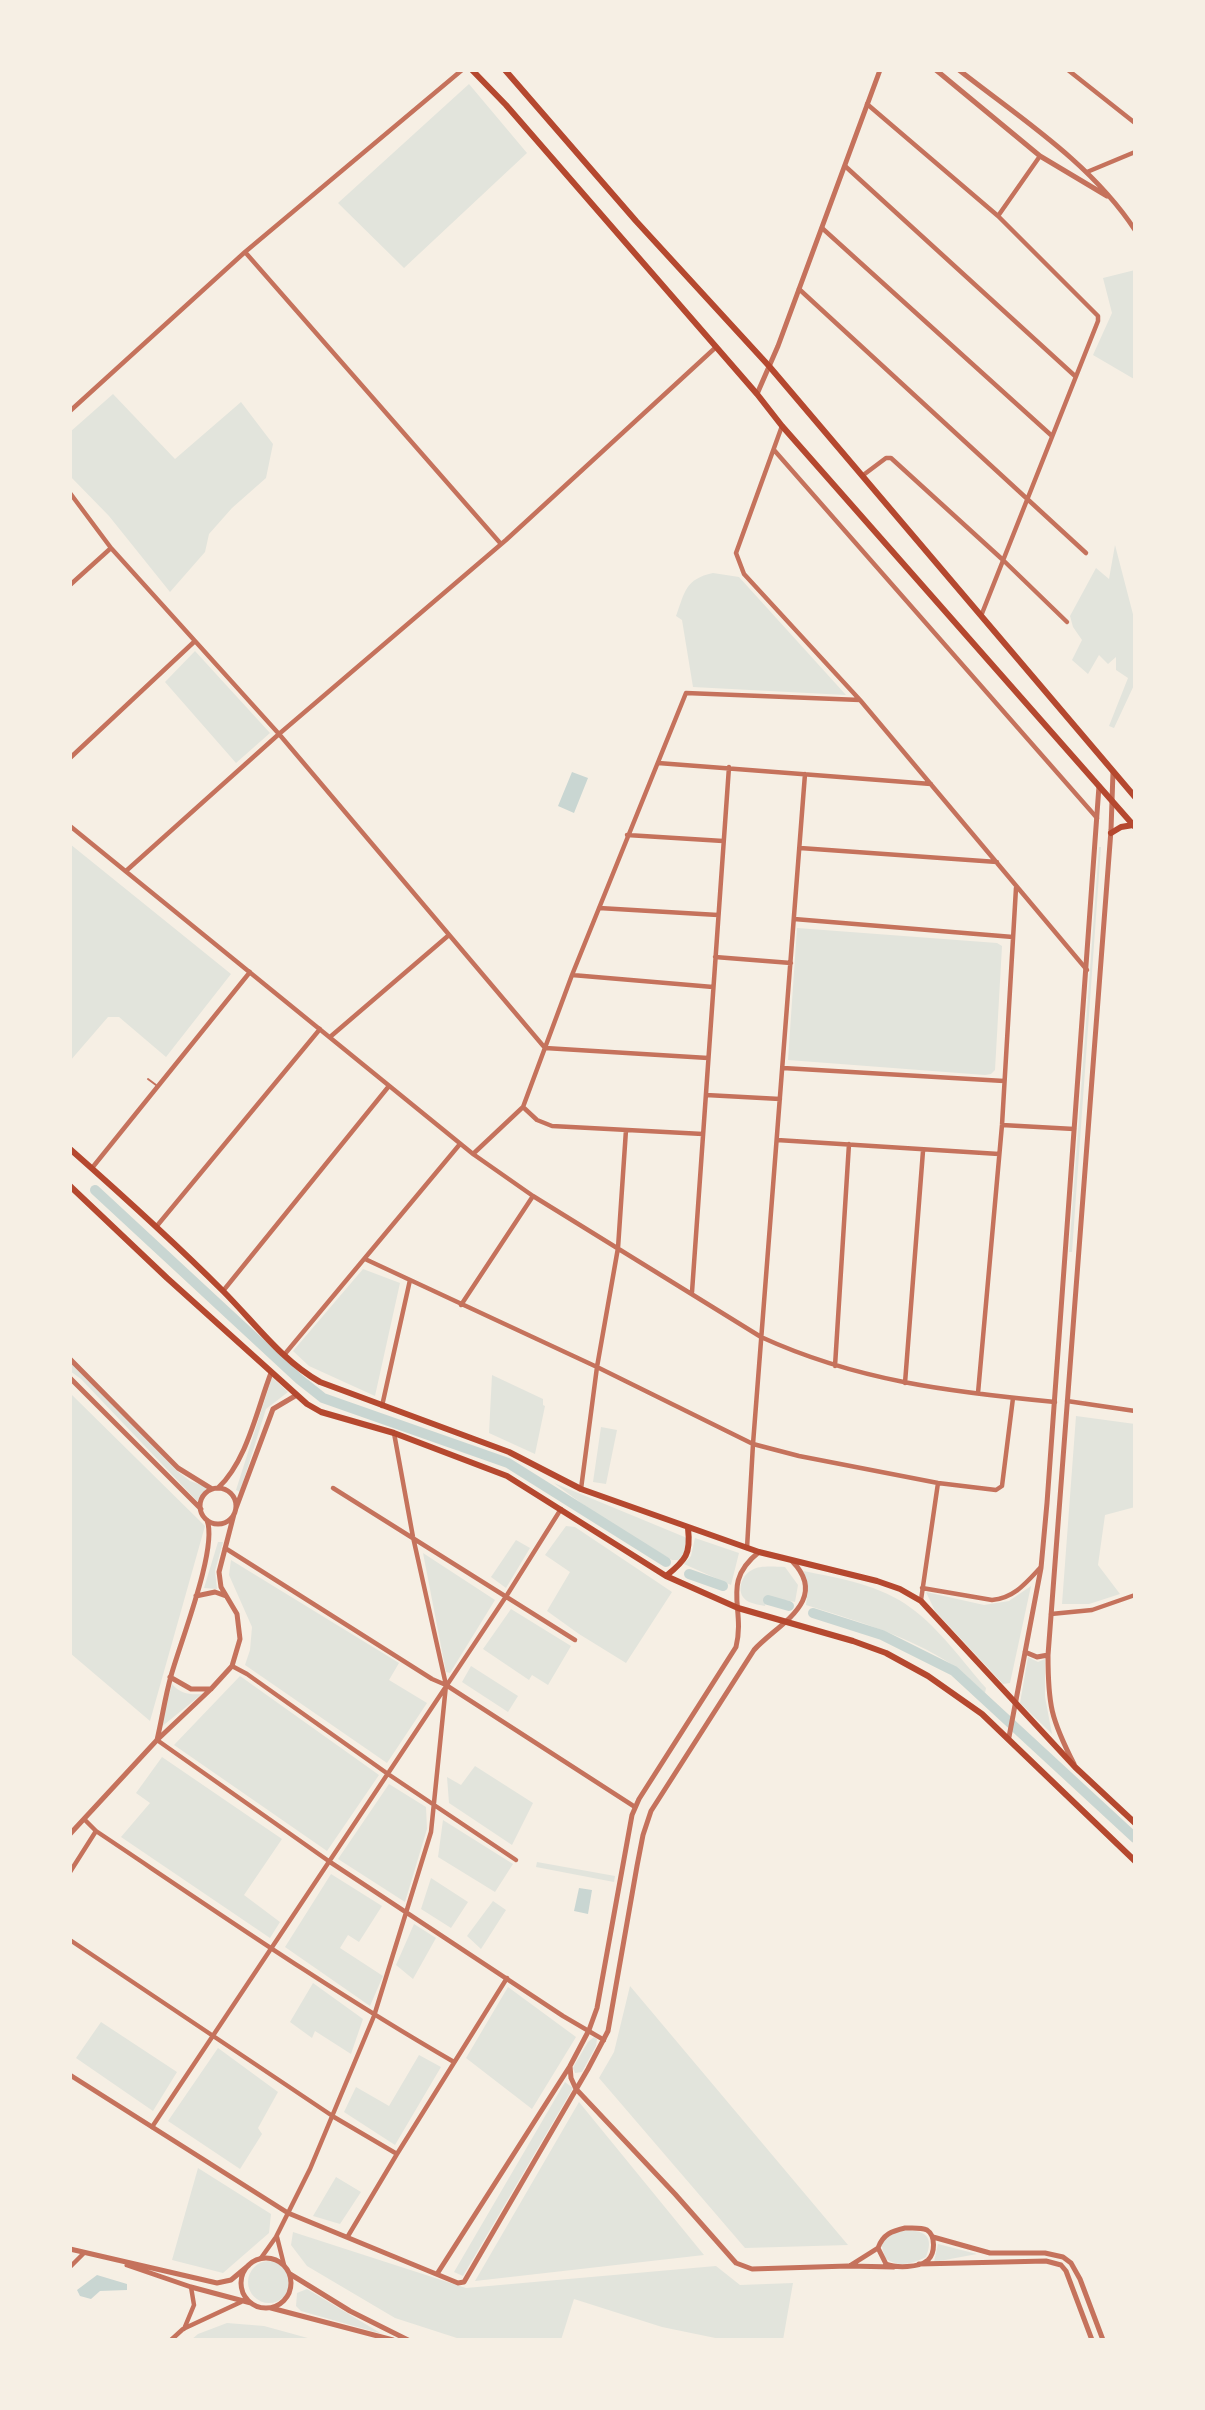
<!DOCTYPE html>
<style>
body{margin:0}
#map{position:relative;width:1205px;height:2410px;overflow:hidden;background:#f6efe4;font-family:"Noto Sans",sans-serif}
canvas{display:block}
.frame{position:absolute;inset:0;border:72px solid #f6efe4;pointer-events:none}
</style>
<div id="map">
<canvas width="1205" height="2410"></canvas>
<div class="frame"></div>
</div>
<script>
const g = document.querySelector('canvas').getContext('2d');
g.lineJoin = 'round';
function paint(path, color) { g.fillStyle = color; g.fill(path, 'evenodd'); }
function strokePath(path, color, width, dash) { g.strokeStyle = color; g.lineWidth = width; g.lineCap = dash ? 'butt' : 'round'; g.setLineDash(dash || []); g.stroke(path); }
const green = new Path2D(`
 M469,84l58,69 -123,115 -66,-65z
 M1135,270v112l-1,-3 -41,-24 19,-42 -9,-35z
 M113,394l62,65 66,-57 32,42 -7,34 -34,30 -23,26 -4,18 -35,40 -61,-76 -39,-40v-44z
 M1115,545l20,77v61l-21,45 -5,-2 19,-48 -12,-8v-13l-8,7 -9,-9 -11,19 -16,-14 10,-20 -9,-13 -3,-11 26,-48 13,11z
 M713,573l26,4 107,118 -153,-8 -11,-67 -6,-4c9,-24 9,-37 37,-43z
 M195,651l75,82 -34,30 -71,-81z
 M70,844l161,130 -65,83 -47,-40h-11l-38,44z
 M1099,847h2l-29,405h-3z
 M797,928l200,15 5,3 -7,124 -4,4 -6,1 -197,-15z
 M363,1269l37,14 -25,113 -66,-30 -16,-15z
 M70,1362l17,14 90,95 13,10 17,6 -8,16 -118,-124 -11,-8z
 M492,1375l51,24v6l2,1 -10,48 -46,-21z
 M272,1377l16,15 -22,17 -26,83 -4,-2z
 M70,1393l135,133 -55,195 -80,-68z
 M1076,1416l59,8v83l-30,8 -7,50 22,29 -31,10h-27z
 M601,1427l16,3 -11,54 -13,-2z
 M554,1483l133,55 -3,18 -6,4h-6l-68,-40z
 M566,1526l9,1 97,65 -46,71 -47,-29 -32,-23 23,-39 -25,-17z
 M695,1538l44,15 -8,32 -47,-21 7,-8z
 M516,1540l14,8 -24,40 -15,-11z
 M218,1542h5l-8,29 2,18 -13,-1z
 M423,1553l72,47 -45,73 -4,-1z
 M231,1560l168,103 -10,17 38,23 -40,60 -142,-98 5,-15 2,-23 -23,-52z
 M785,1567l13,18 -3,17 -27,-5 -3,9c-5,-1 -11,-2 -16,-4 -14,-7 -9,-26 3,-32 8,-5 23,-3 33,-3z
 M803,1571c36,7 78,14 108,37 29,21 51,53 75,80l-1,5c-13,-11 -27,-25 -42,-34 -43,-26 -90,-39 -137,-54l2,-15z
 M1031,1586l-21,97 -7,1 -68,-73 -9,-19 58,13 25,-4z
 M511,1609l60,37 -23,39 -16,-10 -3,5 -46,-31z
 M1028,1657l10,5 7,-3v38l7,37 -32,-31z
 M471,1666l47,30 -10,16 -46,-30z
 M240,1676l139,99 -52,76 -153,-106z
 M172,1684c8,10 19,11 30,10l-42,34z
 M162,1757l120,82 -38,56 36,27 -10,16 -149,-101 29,-34 -14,-10z
 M475,1766l58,37 -21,42 -63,-42 -2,-26 14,8z
 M389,1784l37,23 1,22 -22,73 -67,-43z
 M443,1820l70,44 -18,28 -57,-35z
 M537,1862l78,14 -1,6 -78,-15z
 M331,1874l51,32 -23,36 -11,-7 -8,13 43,28 -13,30 -85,-59z
 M431,1878l37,24 -17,26 -30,-19z
 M493,1901l13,9 -25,39 -14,-13z
 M414,1924l22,14 -23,41 -17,-14z
 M313,1983l50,36 -12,35 -36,-23 -3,7 -22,-16z
 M630,1986l218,259 -103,3 -146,-170 15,-26z
 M508,1987l68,50 -44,72 -66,-51z
 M101,2022l76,50 -24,39 -77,-53z
 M594,2037l3,2 -1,7 -14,26 -7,1 -2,-5 2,-4 13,-22z
 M218,2048l60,44 -20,36 4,6 -22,35 -72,-48z
 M419,2055l22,12 -46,78 -51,-33 12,-25 33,19z
 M565,2082l8,6 -110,188 -9,-4z
 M579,2102l125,153 -229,26z
 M198,2168l73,46 -2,19 -46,40 -51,-13z
 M336,2177l25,15 -21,32 -27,-8z
 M907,2230c19,1 27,7 19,27 -14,7 -28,11 -41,1l-4,-15 9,-9z
 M293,2232l173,56 250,-22 24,19 53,-2 -10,57h-58l-63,-13 -88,-28 -13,41h-98l-68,-22 -88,-52 -16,-21z
 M938,2244l39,10 -43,8z
 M248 2282a21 21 0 1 1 42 0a21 21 0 1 1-42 0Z
 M307,2289l75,45 -81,-23 -5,-5 1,-13z
 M227,2323l37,3 51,14h-124l7,-6z`);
const water = new Path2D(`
 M572,772l16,6 -14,35 -16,-7z
 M579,1888l13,2 -4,24 -14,-3z
 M97,2275l30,9v6l-27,1 -9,8 -11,-3 -3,-6z`);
const canal = new Path2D(`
 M95,1190l204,189 24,19 185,65 158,99
 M689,1574l34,12
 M768,1600l21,6
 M813,1613l69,22 72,36 181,167`);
const service = new Path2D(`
 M148,1079l8,6`);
const minor = new Path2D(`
 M1068,70l67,53
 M867,104l131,112 100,100v5l-117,295
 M845,166l230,210
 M1087,172l48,-20
 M998,216l42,-60
 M822,228l230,208
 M245,252l256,292
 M799,289l287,264
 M70,411l175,-159 217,-182
 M782,426l-46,127 8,21 116,126 227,270
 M774,450l323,368
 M862,476l24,-18h5l112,102 64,62
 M70,493l41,55 168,186 266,314 163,10
 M70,585l41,-37
 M70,758l125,-117
 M658,763l273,21
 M70,826l403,328 60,42 228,141c96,44 190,55 294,65
 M627,835l96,6
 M800,848l197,14
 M126,871l153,-137 227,-194 209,-192
 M599,908l119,7
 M794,919l219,18
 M715,957l76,6
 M572,975l141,12
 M330,1037l119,-102
 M783,1068l221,13
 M706,1095l74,4
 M523,1107l14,13 15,6 151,8
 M1002,1125l72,4
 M777,1140l222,14
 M473,1154l50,-47 49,-132 114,-282 174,7
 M92,1168l158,-196
 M156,1227l164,-198
 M365,1259l232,108 156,77 46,12 139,27 58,7 6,-4 11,-88
 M223,1291l166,-205
 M692,1292l37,-525
 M461,1305l72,-109
 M284,1355l176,-211
 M835,1366l14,-222
 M905,1383l18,-232
 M978,1393l24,-268 14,-237
 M1067,1401l68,10
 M382,1406l28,-126
 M333,1488l242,152
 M581,1489l16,-122 21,-119 8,-118
 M225,1548l207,131 14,6 189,122
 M747,1548l6,-104 52,-670
 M922,1588l70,12c22,-2 34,-17 48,-32
 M921,1600l17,-117
 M1051,1614l41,-4 43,-15
 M232,1666l15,8 141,100 128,86
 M157,1740l173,122 233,154 41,24
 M85,1820l11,11c118,79 235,160 358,231
 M70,1872l26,-41
 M70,1940l264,177 63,37
 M152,2127l355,-532 54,-86
 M348,2236l49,-82 110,-176
 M277,2237l7,28
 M261,2258l15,-21 34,-68 64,-153 57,-184 15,-147 -33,-148 -19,-104
 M70,2267l14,-14
 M184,2329l10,-24 -3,-18
 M171,2340l12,-11 58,-27`);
const tertiary = new Path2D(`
 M936,70l104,86 67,40
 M959,70c61,48 132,93 176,160
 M757,394l21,-48 102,-276
 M70,1359l108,109 34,21
 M70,1378l131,131
 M218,1488c29,-27 39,-79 53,-115
 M200 1506a18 18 0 1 1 36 0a18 18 0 1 1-36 0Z
 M236,1508l37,-99 22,-13
 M759,1552c-39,31 -13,55 -23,95l-97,152 -7,16 -35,193 -8,22 -19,36 1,12 5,11 99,105 61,69 16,6 96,-3 46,1
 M196,1596l19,-4 11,4
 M1025,1652l12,5 11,-2
 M170,1677l21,12h20
 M1009,1737l32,-169 6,-65 52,-717
 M157,1740c5,-21 8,-43 14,-64 9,-33 47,-128 36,-156
 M1074,1764c-23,-45 -26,-59 -26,-109l63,-825 2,-58
 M70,1834l87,-94 54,-51 21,-23 8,-27 -3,-25 -16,-27 -2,-15 15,-58
 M70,2075l218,138 170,70 6,-1 124,-213 20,-38 29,-165 6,-31 8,-24 103,-161c22,-25 77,-49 38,-89
 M905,2228c6,0 16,-1 22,2 9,6 8,23 1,30 -9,8 -32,8 -42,4l-8,-16c5,-14 14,-17 27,-20z
 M933,2237l57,16h55l18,4 8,6 9,16 23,61
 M70,2249l147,34 14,-3 18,-15
 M241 2283a25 25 0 1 1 50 0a25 25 0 1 1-50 0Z
 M919,2264l127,-3 15,4 5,6 26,69
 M127,2265l64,22 60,16
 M851,2265l27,-17
 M290,2274l60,37 58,29
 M437,2274l133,-208
 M271,2308l122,32`);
const secondary = new Path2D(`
 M472,70l34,35 251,289 25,32 353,401
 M505,70l131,151 133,145 366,431
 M1111,833l10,-6 12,-2
 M70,1149c52,46 104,93 153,142 31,31 59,70 97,91l189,70 72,37 178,63 118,29 23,8 21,12 154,166 60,56
 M70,1186l97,92 140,126 14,8 73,21 113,43 159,100 72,32 115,33 33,12 42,23 54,38 153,147
 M666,1576c20,-16 25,-22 22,-48`);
paint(green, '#e2e4dc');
paint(water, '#c9d6d2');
strokePath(canal, '#c9d6d2', 10);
strokePath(service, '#c5725c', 2);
strokePath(minor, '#c5725c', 4.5);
strokePath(tertiary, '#c5725c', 5);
strokePath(secondary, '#b5482f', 6);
</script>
